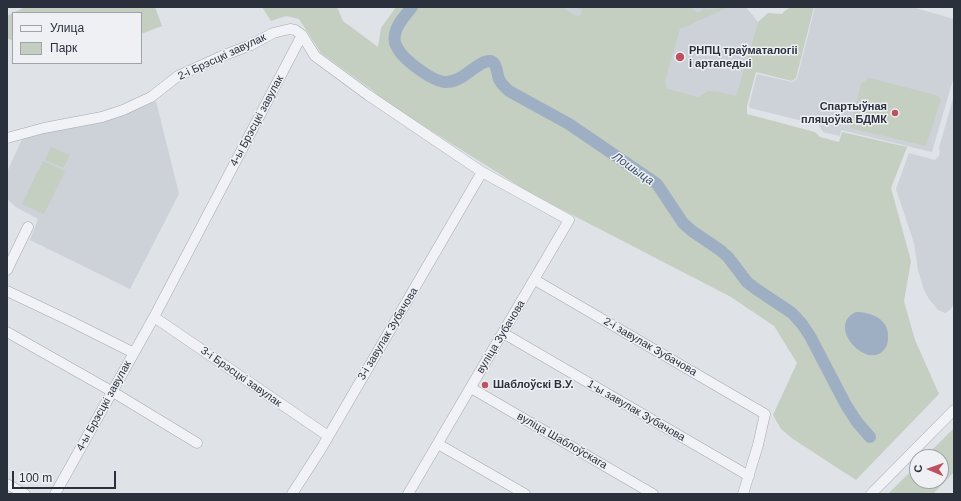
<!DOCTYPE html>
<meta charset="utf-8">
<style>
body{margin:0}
#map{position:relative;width:961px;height:501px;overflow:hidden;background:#dfe2e6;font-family:Arial,sans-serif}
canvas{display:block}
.frame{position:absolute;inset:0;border:8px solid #2a303c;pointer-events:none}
.legend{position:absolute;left:12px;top:12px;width:130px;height:52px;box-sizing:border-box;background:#eef0f4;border:1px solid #a0a3aa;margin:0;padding:5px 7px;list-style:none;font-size:12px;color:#2a303c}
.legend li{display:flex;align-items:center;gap:8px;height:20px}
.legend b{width:20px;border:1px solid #a0a3aa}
.north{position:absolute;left:909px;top:449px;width:40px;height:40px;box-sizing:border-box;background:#eef0f4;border:1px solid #a0a3aa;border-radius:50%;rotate:272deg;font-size:11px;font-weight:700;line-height:16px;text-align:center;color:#2a303c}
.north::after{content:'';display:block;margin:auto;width:14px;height:18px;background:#be515f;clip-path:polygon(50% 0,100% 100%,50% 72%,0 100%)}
.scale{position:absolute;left:12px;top:471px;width:104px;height:18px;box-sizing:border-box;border:2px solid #2a303c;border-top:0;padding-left:5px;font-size:12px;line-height:14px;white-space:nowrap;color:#2a303c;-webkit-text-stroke:3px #eef0f4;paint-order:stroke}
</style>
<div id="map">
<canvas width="961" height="501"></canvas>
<div class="frame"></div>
<ul class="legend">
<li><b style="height:5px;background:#f1f2f5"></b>Улица</li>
<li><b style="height:11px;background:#c4cfc1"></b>Парк</li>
</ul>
<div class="north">С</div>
<div class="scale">100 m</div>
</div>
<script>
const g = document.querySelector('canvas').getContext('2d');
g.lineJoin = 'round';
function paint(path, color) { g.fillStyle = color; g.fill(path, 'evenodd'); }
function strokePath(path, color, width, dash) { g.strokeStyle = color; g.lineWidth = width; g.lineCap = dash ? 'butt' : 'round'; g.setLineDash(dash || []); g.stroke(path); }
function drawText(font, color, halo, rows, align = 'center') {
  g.font = font + ' Arial,sans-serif'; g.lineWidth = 3; g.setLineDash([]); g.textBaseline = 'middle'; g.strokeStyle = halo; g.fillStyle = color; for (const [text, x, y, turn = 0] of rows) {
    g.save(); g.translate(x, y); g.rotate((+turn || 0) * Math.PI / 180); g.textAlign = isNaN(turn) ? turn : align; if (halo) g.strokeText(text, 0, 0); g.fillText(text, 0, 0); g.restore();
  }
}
const built = new Path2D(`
 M562,7h184l12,15 -22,75 -27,-7 -11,7 -31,-9 -2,-7 -105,-48z
 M815,7h97l42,12v57l-22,76 -91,-22 -1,6 -17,-4 -4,-7 -69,-17 -1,-3 8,-31 35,8 5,-3z
 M954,95v207l-3,7 -6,4 -7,-3 -9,-11 -5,-9 -6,-20 -4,-27 -18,-54 13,-36 26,7 4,-4 1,-4 -1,-4z
 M156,101l23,93 -49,95 -100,-49 8,-21 -22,-12 -9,-8v-27l16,-35 109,-26z`);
const green = new Path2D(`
 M25,7h130l7,19 -21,8v-21h-128v28l-6,-3v-22z
 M262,7h75l6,14 35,26 3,-19 15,-21h166l12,8 6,1 2,-6 -7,-3h117l2,3 4,3 6,-4c11,2 14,-2 25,-2l-49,22 -15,52 2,7 31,9 11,-7 27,6 22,-74 10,-9 14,1c7,-10 21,-7 32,-7l-18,71 -4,3 -36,-9 -9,34v8l68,18 5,5 19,5 3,-10 65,15 -16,41 20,73 -7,40 11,39 24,54 -83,86 -63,-41 -12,-10 -8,-14 24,-52 -23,-37 -43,-29 -201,-104 -143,-90 -15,-13 -51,-37 -22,-34 -13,-3 -15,5z
 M869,78l67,17 5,4 -15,47 -76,-18 11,-44z
 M51,147l19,8 -7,13 -18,-8z
 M43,161l22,10 -21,43 -22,-10z
 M954,428v44l-21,22h-45l29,-29v16h24v-24h-16z`);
const water = new Path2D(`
 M856,312c15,0 33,7 32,25 0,5 -1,10 -5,14 -18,18 -57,-26 -27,-39z`);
const river = new Path2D(`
 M412,7c-6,8 -16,17 -17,28 -1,4 0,9 2,12 5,12 36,35 49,35 18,0 32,-22 44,-21 7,1 7,13 9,18 2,5 6,8 10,12l60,33 88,60 26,39 9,8 28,19 8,7 19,25 9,7 36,24 10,11 8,12 36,69 11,17 13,15`);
const minor = new Path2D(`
 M7,138l37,-10 58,-11 21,-7 28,-13 27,-21 44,-20 29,-11 22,-12 17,-4 5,1 7,5
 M7,270l21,-43
 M535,280l230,134 -7,31 -15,49
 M7,291l61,29 66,33
 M154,317l174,119
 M7,332l106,60 84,51
 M503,333l246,143
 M471,388l182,106
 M438,444l87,50
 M7,484l18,10
 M55,494l99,-177 148,-282 13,21 53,39 114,77 87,48 -161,274
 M292,494l29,-45 161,-277
 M871,494l83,-84`);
const markers = [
 [680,57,5,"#be515f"],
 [895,113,4,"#be515f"],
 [485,385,4,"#be515f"]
];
const poiNames = [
 ["РНПЦ траўматалогіі",689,51],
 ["і артапедыі",689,64],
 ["Спартыўная",887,107,"right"],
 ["пляцоўка БДМК",887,120,"right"],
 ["Шаблоўскі В.У.",493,385]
];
const streetNames = [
 ["2-і Брэсцкі завулак",222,57,-25],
 ["4-ы Брэсцкі завулак",257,121,-62],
 ["3-і завулак Зубачова",388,334,-59],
 ["вуліца Зубачова",501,337,-59],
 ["2-і завулак Зубачова",650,347,30],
 ["3-і Брэсцкі завулак",241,377,35],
 ["4-ы Брэсцкі завулак",104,406,-61],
 ["1-ы завулак Зубачова",636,411,30],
 ["вуліца Шаблоўскага",562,441,30]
];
const waterNames = [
 ["Лошыца",633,169,35]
];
paint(built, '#cdd1d8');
paint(green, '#c4cfc1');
paint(water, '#9eafc3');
strokePath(river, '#9eafc3', 12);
strokePath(minor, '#a5a9b0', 11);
strokePath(minor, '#f1f2f5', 10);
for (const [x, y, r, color] of markers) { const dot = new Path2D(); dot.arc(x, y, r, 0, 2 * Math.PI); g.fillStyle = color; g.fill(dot); strokePath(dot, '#eef0f4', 1.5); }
drawText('bold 11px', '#2a303c', '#eef0f4', poiNames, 'left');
drawText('11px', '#2a303c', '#eef0f4', streetNames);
drawText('italic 12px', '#384e6b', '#eef0f4', waterNames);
</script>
